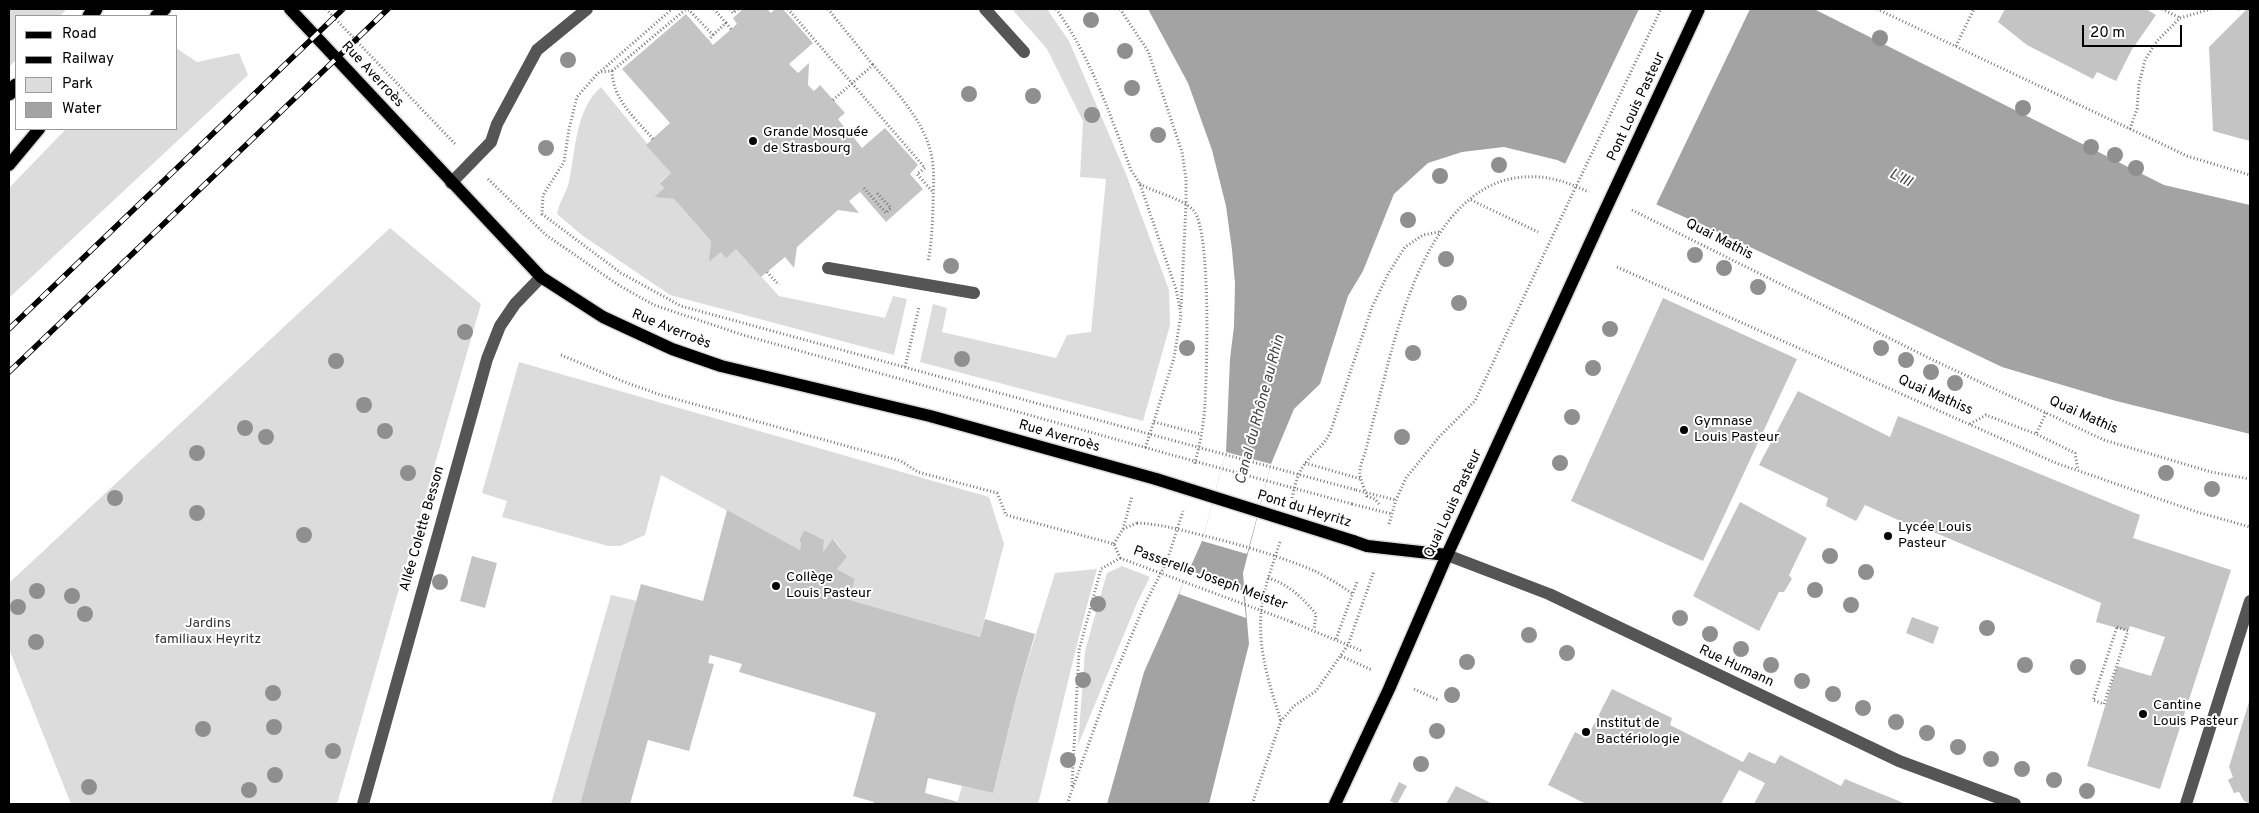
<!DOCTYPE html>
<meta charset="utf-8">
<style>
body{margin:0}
#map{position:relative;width:2259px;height:813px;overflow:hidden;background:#fff;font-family:Overpass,sans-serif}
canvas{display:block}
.frame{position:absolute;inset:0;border:10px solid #000;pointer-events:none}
.legend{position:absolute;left:15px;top:15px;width:162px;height:115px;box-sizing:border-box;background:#fff;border:1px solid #999;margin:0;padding:6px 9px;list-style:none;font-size:15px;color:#000}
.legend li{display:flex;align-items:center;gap:10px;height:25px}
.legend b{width:25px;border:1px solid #999}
.scale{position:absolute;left:2082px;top:25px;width:100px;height:22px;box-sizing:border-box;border:2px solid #000;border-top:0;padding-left:6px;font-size:15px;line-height:18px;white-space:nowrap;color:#000;-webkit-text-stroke:4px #fff;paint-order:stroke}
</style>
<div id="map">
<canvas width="2259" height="813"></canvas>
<div class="frame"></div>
<ul class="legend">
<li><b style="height:6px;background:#000"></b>Road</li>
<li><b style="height:6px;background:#000"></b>Railway</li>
<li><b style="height:14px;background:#dcdcdc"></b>Park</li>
<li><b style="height:14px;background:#a3a3a3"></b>Water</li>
</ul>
<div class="scale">20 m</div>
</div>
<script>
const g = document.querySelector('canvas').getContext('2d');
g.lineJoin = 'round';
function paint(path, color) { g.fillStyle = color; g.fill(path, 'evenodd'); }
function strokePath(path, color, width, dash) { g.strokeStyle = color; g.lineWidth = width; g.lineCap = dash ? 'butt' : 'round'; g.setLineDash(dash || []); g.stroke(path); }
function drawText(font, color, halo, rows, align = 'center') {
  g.font = font + ' Overpass,sans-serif'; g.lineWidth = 4; g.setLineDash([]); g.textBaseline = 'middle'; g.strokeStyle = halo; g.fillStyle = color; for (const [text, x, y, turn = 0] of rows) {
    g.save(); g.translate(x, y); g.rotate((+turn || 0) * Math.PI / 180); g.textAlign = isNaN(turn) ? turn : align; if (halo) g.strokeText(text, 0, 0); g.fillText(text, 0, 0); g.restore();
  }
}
const green = new Path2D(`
 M9,9h58l-7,7h-44v44l-7,7z
 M1012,9h35l22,32 57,133 43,116 1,35 -27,96 -223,-59 13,-58 14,4 -5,24 114,26 11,-23 24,-3 15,-153 -26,-2 3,-56 -36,-72z
 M176,48l21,14 42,-9 9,22 -239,223v-110l57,-59h110z
 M601,87l70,86 -11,9 4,6 -10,9 20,2 37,42 -1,20 11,-9 15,-3 43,47 106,22 8,-22 14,3 -13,56 -224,-60 -87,-59 -26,-22c2,-12 9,-20 12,-32 7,-32 6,-72 32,-95z
 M390,228l91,76 -144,500h-266l-62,-155v-66z
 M519,362l470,135 15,47 -24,93 -141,-40 2,-10 11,3 3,-10 -18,-11 10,-12 -13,-18 -11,13v-12l-19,-10 -5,11 2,2 -1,7 -139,-75 -16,60 -25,11h-12l-106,-29 5,-16 -25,-8z
 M1122,566l28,11 -13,26 -59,142 7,-94 22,-78z
 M1097,569c-22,78 -39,157 -59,235h-81l5,-18 31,7 24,-98 38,-122z
 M611,595l26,6 -57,203h-29z`);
const water = new Path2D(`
 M1148,9h666l350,176 86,20v229l-134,-33 -114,-34 -273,-130 -172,-77 -53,-13 -42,5 -34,11 -34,31 -31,77 -15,25 -28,88 -26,25 -23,55 -28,109 6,71 -40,160h-102l37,-132 58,-131 24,-89 4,-93 4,-33 1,-43 -3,-33 -6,-44 -14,-56 -24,-67z`);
const pier = new Path2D(`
 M1639,9h111l-94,196 -91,-41z
 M1226,452l45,12 -24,90 -45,-13z
 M1189,570l54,21 3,27 -67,-24z`);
const building = new Path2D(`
 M743,9h24l4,4 4,-4h8l30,34 -24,21 9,9 11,-10 -1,22 6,6 6,-6 25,28 -7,6 6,8 21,1 -11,10 8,10 23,-20 33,37 -8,9 13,15 -37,33 -26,-30 -11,9 10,12 -21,-3 -41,37 -3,21 -9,-11 -24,20 -25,-28 -10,9 -5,-6 -12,10 2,-21 -37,-42 -20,-2 10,-9 -4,-5 11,-10 -25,-28 24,-22 -48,-54 64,-55 27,31 24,-21 -4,-6z
 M2005,9h141l10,6 -25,36 -15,30 -19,-9 -4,7 -66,-34 -29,-23z
 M2247,9h3v132l-37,-10 -4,-84z
 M1663,298l134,61 -94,202 -132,-60z
 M1798,391l92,46 8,-21 242,99 -7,23 98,32 -71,219 -73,-23 30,-100 34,10 14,-39 -35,-11 -2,5 -32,-9 5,-19 -184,-78 -10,-1 -42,-19 -9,16 -30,-15 2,-8 -69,-33z
 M1740,502l67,36 -18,37 3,4 -8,13h-5l-20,39 -66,-35z
 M727,510l73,40 1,-7 -2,-2 5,-11 20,10 -1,12 10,-13 14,18 -10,12 18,10 -3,11 -11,-3 -2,10 141,40 5,-18 50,15 -18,61 -24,98 -65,-15 -3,15 33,9 -1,2h-84l1,-2 -21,-6 23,-83 -137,-41 3,-8 -32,-9 -2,8 6,1 -25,87 -41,-11 -18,64h-50l61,-220 62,17z
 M472,556l25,7 -12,45 -25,-7z
 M1912,617l27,10 -6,17 -27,-11z
 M1612,689l60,29 -2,7 73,37 6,-10 26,12 5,-9 61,31 4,-7 61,25h-152l11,-21 -26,-13 -18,34h-135l-38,-19 27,-53 12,6z
 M2250,699v105l-6,-3 -5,-9 -5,1 -6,-13 5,-3 -4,-10z
 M1399,782l8,4 -10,18 -7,-3z
 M1456,786l37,18h-47z`);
const path = new Path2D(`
 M326,9l130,136
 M714,9l12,14
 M730,9l3,4 5,-4
 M788,9l137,159 -8,6 16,18
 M828,9l45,56
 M1056,9c35,48 54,106 75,161l9,14 36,105 5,25 -7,44 -29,91
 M1120,9l28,42 34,101 4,27v25l-5,105
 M1877,9l310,147 63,19
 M2162,9l18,9
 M2239,9l2,2
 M713,35l13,-12 5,6
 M1956,46l18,-37
 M601,71l71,-62
 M612,71l73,-61h4l24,25 -4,5
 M833,100l40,-35c23,26 53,58 59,93 3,16 1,33 1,50 -1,17 -1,35 -5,53
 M2130,129l7,-20 2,-25 6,-24 12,-19 23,-23 31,-9
 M653,139c-18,-21 -40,-39 -41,-68l-13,1 -22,25 -8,32 -5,33 -21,33 -1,19 79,59 60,33 494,135
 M488,179l58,56 74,51 34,19 89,30 429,120
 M1140,184c15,9 43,14 54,27 17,22 13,158 11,191 -1,21 -5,44 -11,64
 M864,188l22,25 5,-5 -14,-15
 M1471,200l67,32
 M1632,210l301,150 171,80 107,32 39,7
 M1617,267l439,196 141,49 53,15
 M767,272l12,13
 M561,355l66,28 34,12 240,66 17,11 79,21 9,22 108,29 6,14 -19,11 -22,81 -7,136
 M905,367l14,-60
 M2046,413l-10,21 39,19 3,17
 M1154,422l46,12
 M1970,424l16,-9 50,19
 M1305,463l56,16
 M1356,490l40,10
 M1292,498c3,-12 5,-25 13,-34 8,-12 18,-17 25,-31l42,-126 16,-33 17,-27 18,-12 16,-3
 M1352,504l40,10
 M1379,504l-4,-5 -8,-3c-2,-6 -6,-14 -7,-21 -1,-7 3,-16 5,-22 6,-24 12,-47 18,-70 19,-75 55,-214 156,-206 18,1 34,8 50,15
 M1389,524l7,-24 10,-22 33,-41 36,-36 94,-200
 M1123,529l9,-33
 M1280,542c-6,19 -13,37 -17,57 -8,42 5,82 18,122
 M1114,544l9,-15 14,-6
 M1315,571l20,11 18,12
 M1268,578c19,5 36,21 48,36l-2,16
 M1292,622l70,29
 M2117,627l11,4 -24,73 -11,-4z
 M1336,639l21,-57
 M1341,656l31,14
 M1414,689l24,11
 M1067,804l40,-111 37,-87 23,-45 16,-50
 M1252,804l29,-83 13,-15 22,-15 32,-46 26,-74`);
const minor = new Path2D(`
 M985,9l39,43
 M451,183l40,-41 6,-18 40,-74 50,-41
 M828,268l146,25
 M1447,555l102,39 350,167 116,43
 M363,804l124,-445 13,-33 15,-22 26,-27
 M2186,804l64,-203`);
const major = new Path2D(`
 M290,9l251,268 62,40 69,32 49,17 209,50 226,63
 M156,16l9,-7
 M9,165l30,-36
 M1353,541l14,5 80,9
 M1335,804l54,-115 58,-134 155,-338`);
const highway = new Path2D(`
 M90,16l5,-7
 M9,93l7,-7`);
const rail = new Path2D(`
 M9,329l334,-320
 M9,372l379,-363`);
const pathBridge = new Path2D(`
 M1569,201l92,-192
 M1175,441l181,49
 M1172,455l180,49
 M1137,523c23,1 45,7 68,13 37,9 74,20 110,35
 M1120,558l172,64`);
const majorBridge = new Path2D(`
 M1602,217l97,-208
 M1156,479l197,62`);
const trees = [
 [1091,20],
 [1880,38],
 [1125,51],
 [568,60],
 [1132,88],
 [969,94],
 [1033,96],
 [2023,108],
 [1092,115],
 [1158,135],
 [2091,147],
 [546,148],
 [2115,155],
 [1499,165],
 [2136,168],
 [1440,176],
 [1408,220],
 [1695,255],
 [1446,259],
 [951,266],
 [1724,268],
 [1758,287],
 [1459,303],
 [1610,329],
 [465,332],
 [1187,348],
 [1881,348],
 [1413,353],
 [962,359],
 [1906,360],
 [336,361],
 [1593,368],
 [1931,372],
 [1955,383],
 [364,405],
 [1572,417],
 [245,428],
 [385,431],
 [266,437],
 [1402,437],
 [197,453],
 [1560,463],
 [408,473],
 [2166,473],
 [2212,489],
 [115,498],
 [197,513],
 [304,535],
 [1830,556],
 [1866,572],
 [440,582],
 [1815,590],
 [37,591],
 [72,596],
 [1098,604],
 [1851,605],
 [18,607],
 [85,614],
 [1680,618],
 [1987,628],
 [1710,634],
 [1529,635],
 [36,642],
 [1741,649],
 [1567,653],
 [1467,662],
 [1771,665],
 [2025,665],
 [2078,667],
 [1083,680],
 [1802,681],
 [273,693],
 [1833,694],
 [1452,695],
 [1863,708],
 [1896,722],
 [274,727],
 [203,729],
 [1437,731],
 [1927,733],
 [1958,747],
 [333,751],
 [1991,759],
 [1068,760],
 [1421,764],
 [2022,769],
 [275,775],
 [2054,780],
 [89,787],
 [249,790],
 [2087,791]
];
const markers = [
 [753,141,5,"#000"],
 [1684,430,5,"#000"],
 [1888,536,5,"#000"],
 [776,586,5,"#000"],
 [2143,714,5,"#000"],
 [1586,732,5,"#000"]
];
const streetNames = [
 ["Rue Averroès",372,75,47],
 ["Pont Louis Pasteur",1637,107,-65],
 ["Quai Mathis",1719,240,27],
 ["Rue Averroès",671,330,22],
 ["Quai Mathiss",1935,396,24],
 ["Quai Mathis",2083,416,24],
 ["Rue Averroès",1059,437,16],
 ["Quai Louis Pasteur",1454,504,-65],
 ["Pont du Heyritz",1304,510,17],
 ["Allée Colette Besson",423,529,-74],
 ["Passerelle Joseph Meister",1210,579,20],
 ["Rue Humann",1736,667,25]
];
const poiNames = [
 ["Grande Mosquée",763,133],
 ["de Strasbourg",763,149],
 ["Gymnase",1694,422],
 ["Louis Pasteur",1694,438],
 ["Lycée Louis",1898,528],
 ["Pasteur",1898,544],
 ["Collège",786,578],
 ["Louis Pasteur",786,594],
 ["Cantine",2153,706],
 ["Louis Pasteur",2153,722],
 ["Institut de",1596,724],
 ["Bactériologie",1596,740]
];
const parkNames = [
 ["Jardins",208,624],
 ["familiaux Heyritz",208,640]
];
const waterNames = [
 ["L'Ill",1900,179,27],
 ["Canal du Rhône au Rhin",1261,410,-75]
];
paint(green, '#dcdcdc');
paint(water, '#a3a3a3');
paint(pier, '#fff');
paint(building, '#c4c4c4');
strokePath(major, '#dbdbdb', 15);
strokePath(highway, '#dbdbdb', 18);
strokePath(path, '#777', 3, [1, 2.5]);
strokePath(minor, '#555', 12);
strokePath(major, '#000', 12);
strokePath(highway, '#000', 15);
strokePath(rail, '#000', 5.5);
strokePath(rail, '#fff', 4, [11]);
strokePath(majorBridge, '#dbdbdb', 15, []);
strokePath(pathBridge, '#777', 3, [1, 2.5]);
strokePath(majorBridge, '#000', 12);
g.fillStyle = '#8f8f8f';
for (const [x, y] of trees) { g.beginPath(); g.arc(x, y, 8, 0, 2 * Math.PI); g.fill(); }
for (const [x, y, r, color] of markers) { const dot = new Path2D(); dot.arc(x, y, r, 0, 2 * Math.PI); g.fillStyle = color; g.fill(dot); strokePath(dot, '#fff', 2); }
drawText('14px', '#000', '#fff', streetNames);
drawText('14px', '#000', '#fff', poiNames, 'left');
drawText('14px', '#333', '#fff', parkNames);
drawText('italic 15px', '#444', '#fff', waterNames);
</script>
